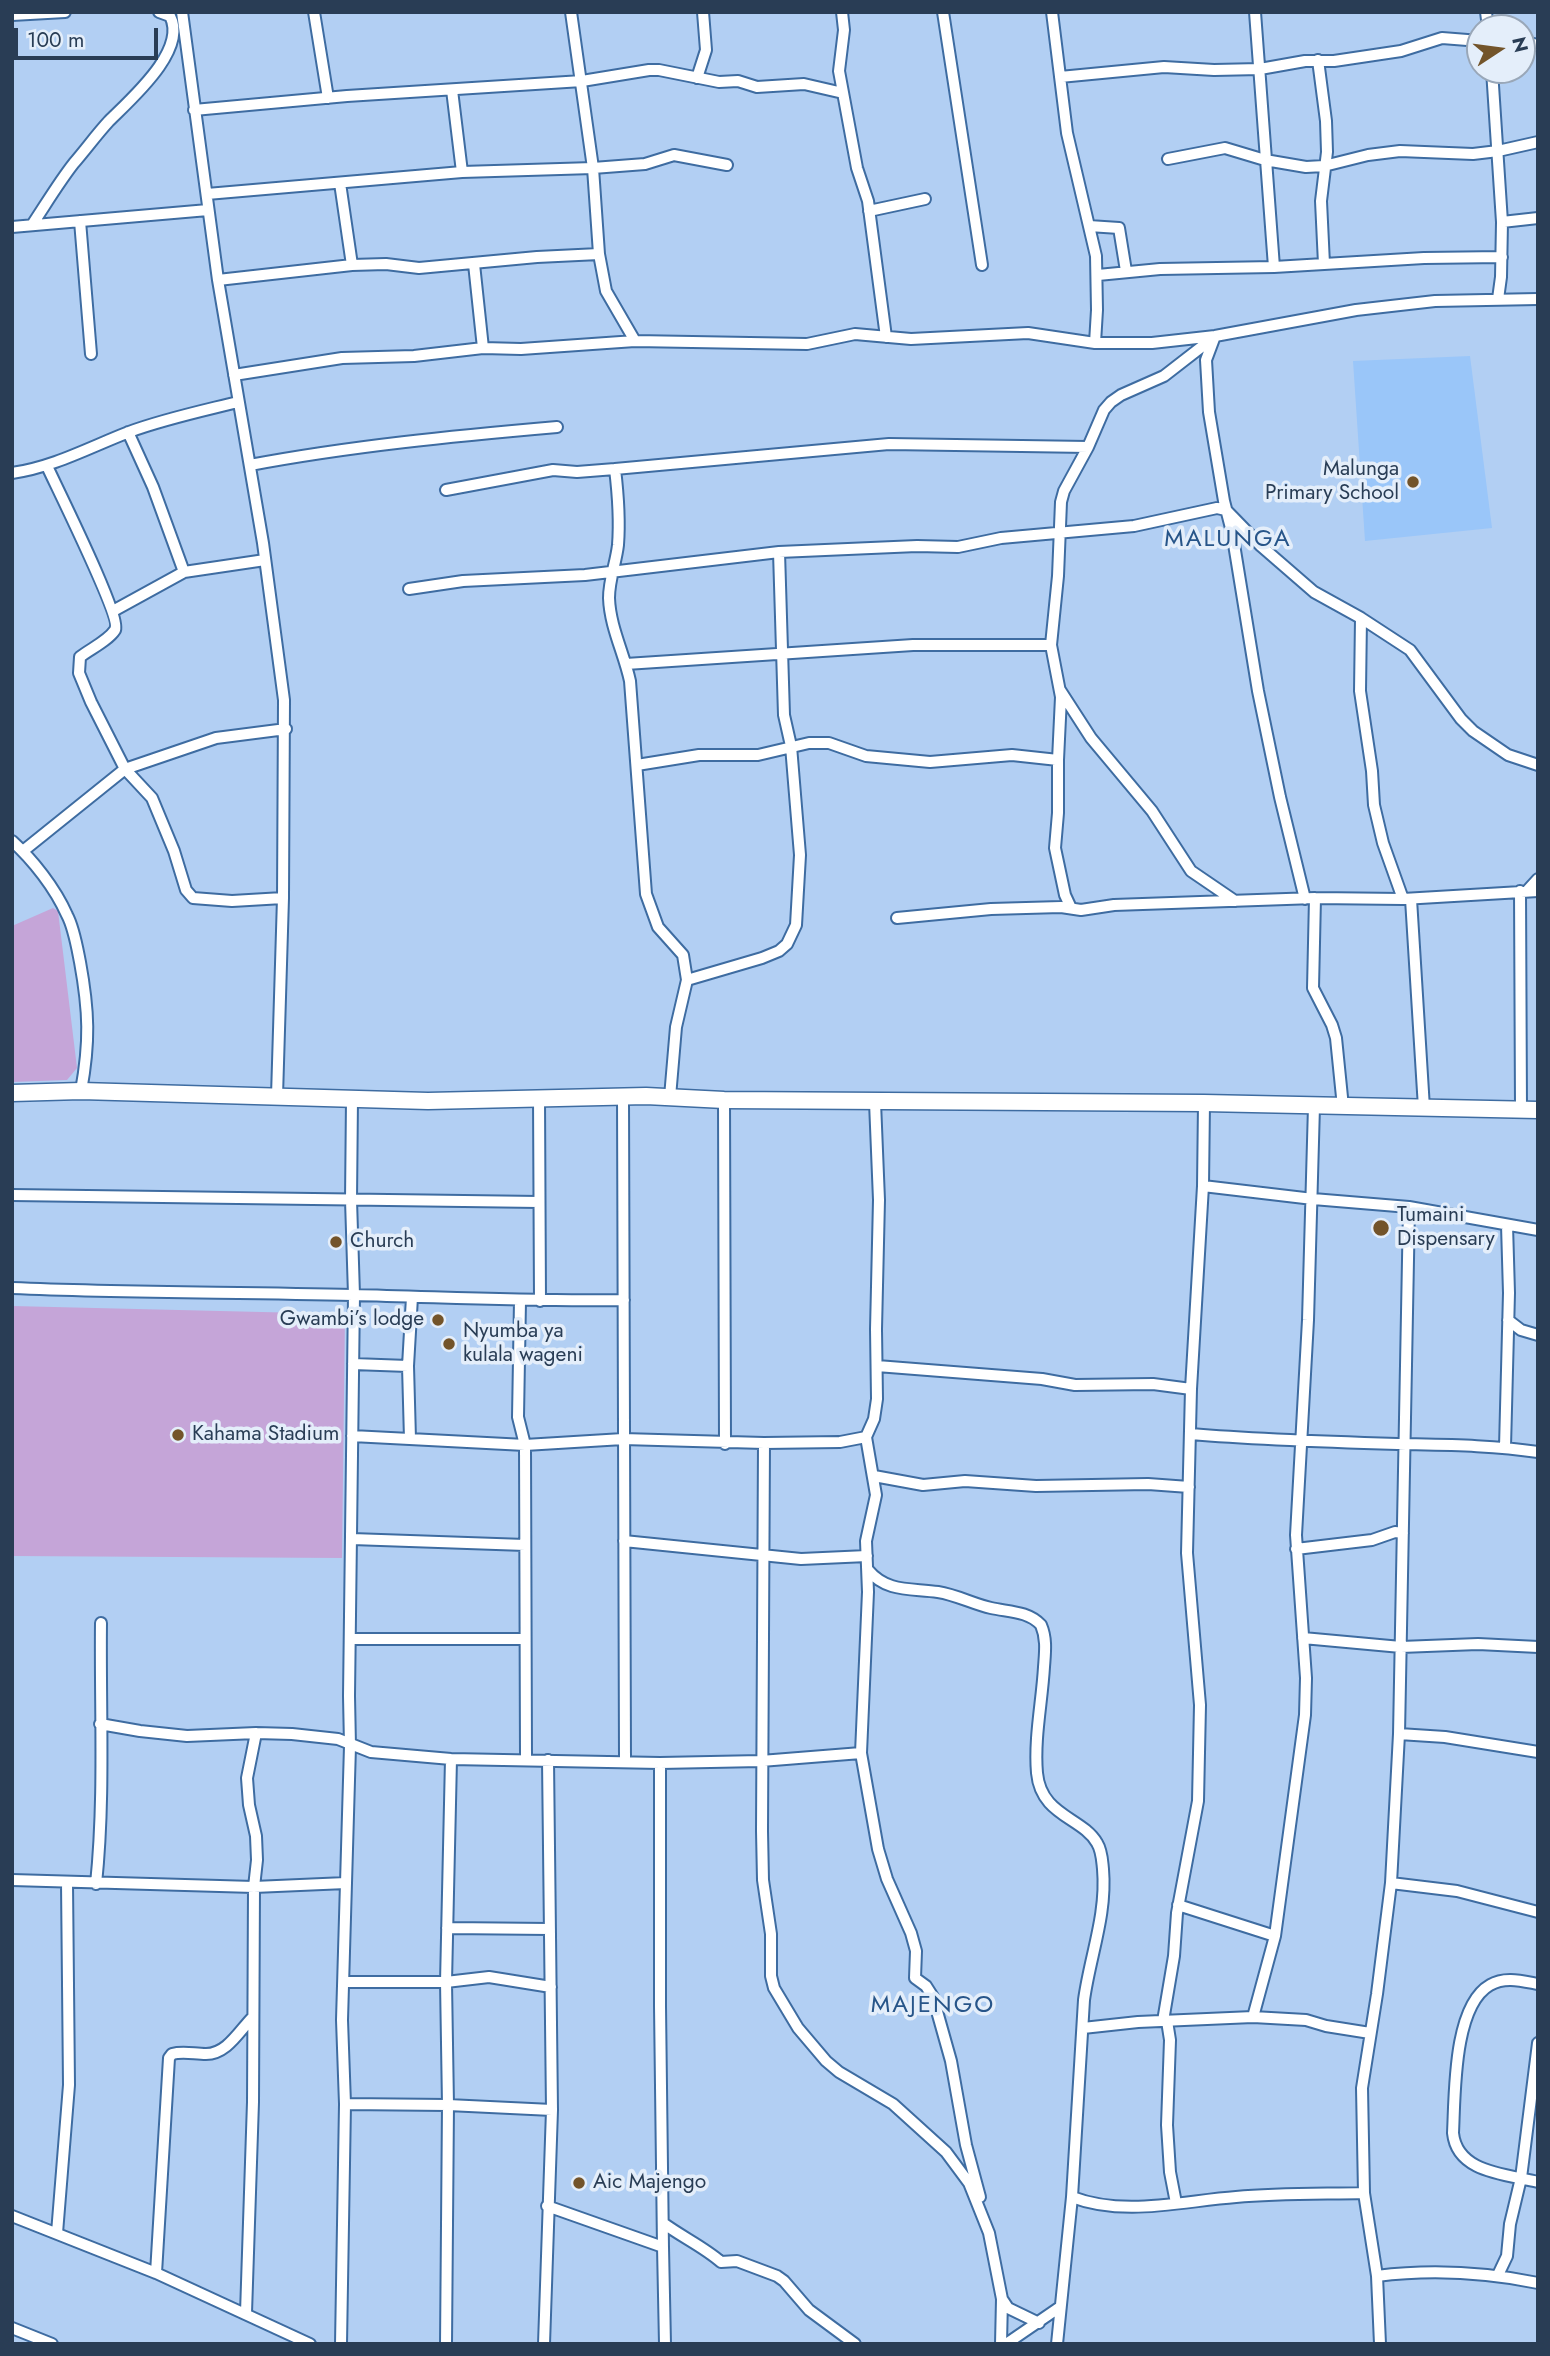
<!DOCTYPE html>
<meta charset="utf-8">
<style>
body{margin:0}
#map{position:relative;width:1550px;height:2356px;overflow:hidden;background:#b2cff3;font-family:Jost,sans-serif}
canvas{display:block}
.frame{position:absolute;inset:0;border:14px solid #293d55;pointer-events:none}
.north{position:absolute;left:1466px;top:14px;width:70px;height:70px;box-sizing:border-box;background:#e4eefa;border:2px solid #99a7b8;border-radius:50%;rotate:77deg;font-size:19px;font-weight:700;line-height:28px;text-align:center;color:#293d55}
.north::after{content:'';display:block;margin:auto;width:24px;height:32px;background:#73542a;clip-path:polygon(50% 0,100% 100%,50% 72%,0 100%)}
.scale{position:absolute;left:14px;top:28px;width:144px;height:32px;box-sizing:border-box;border:4px solid #293d55;border-top:0;padding-left:9px;font-size:21px;line-height:24px;white-space:nowrap;color:#293d55;-webkit-text-stroke:5px #e4eefa;paint-order:stroke}
</style>
<div id="map">
<canvas width="1550" height="2356"></canvas>
<div class="frame"></div>
<div class="north">N</div>
<div class="scale">100 m</div>
</div>
<script>
const g = document.querySelector('canvas').getContext('2d');
g.lineJoin = 'round';
function paint(path, color) { g.fillStyle = color; g.fill(path, 'evenodd'); }
function strokePath(path, color, width, dash) { g.strokeStyle = color; g.lineWidth = width; g.lineCap = dash ? 'butt' : 'round'; g.setLineDash(dash || []); g.stroke(path); }
function drawText(font, color, halo, rows, align = 'center') {
  g.font = font + ' Jost,sans-serif'; g.lineWidth = 7; g.setLineDash([]); g.textBaseline = 'middle'; g.strokeStyle = halo; g.fillStyle = color; for (const [text, x, y, turn = 0] of rows) {
    g.save(); g.translate(x, y); g.rotate((+turn || 0) * Math.PI / 180); g.textAlign = isNaN(turn) ? turn : align; if (halo) g.strokeText(text, 0, 0); g.fillText(text, 0, 0); g.restore();
  }
}
const built = new Path2D(`
 M1470,356l22,172 -127,13 -12,-180z`);
const green = new Path2D(`
 M53,908l5,3 19,157 -10,12 -55,2v-156z
 M12,1306l333,8 -3,244 -330,-2z`);
const street = new Path2D(`
 M182,12l36,268 45,263 21,157 -1,198 -6,198
 M314,12l14,86
 M571,12l22,156 6,86 7,37 29,50
 M842,12l2,18 -5,41 18,97 11,33 18,136
 M943,12l39,253
 M1052,12l15,121 29,123 1,54 -2,33
 M1255,12l19,255
 M1486,12l2,16
 M12,15l53,-3
 M1522,42l16,3
 M1318,60l8,61 1,31 -6,49 3,63
 M1492,70l10,152 -1,55 -3,22
 M1060,77l104,-10 50,3 46,-1 45,-8h29l67,-10 41,-13 38,3
 M697,78l9,-28 -3,-38
 M452,90l10,82
 M194,110l153,-14 235,-15 67,-11h10l60,12 19,-1 19,6 47,-3 39,9
 M1168,159l57,-11 40,12 41,7 18,-1 44,-11 32,-4 73,3 25,-3 40,-9
 M340,183l12,82
 M207,194l255,-22 131,-4 52,-4 29,-9 53,10
 M869,211l56,-12
 M80,221l11,133
 M1502,222l36,-4
 M32,225c14,-21 27,-43 42,-62 12,-14 23,-29 35,-42 22,-22 79,-71 61,-105l-11,-4
 M1089,226l30,2 7,43
 M12,227l196,-17
 M474,264l9,84
 M1098,275l62,-6 114,-2 150,-9 78,-1
 M218,280l134,-15 34,-1 33,4 118,-11 62,-3
 M1215,336l-9,24 3,52 15,89 8,31 26,159 22,106 25,102
 M234,375l108,-17 72,-2 69,-8 38,1 114,-8 172,3 48,-10 56,5 117,-6 67,10h57l63,-7 141,-26 79,-9 103,-2
 M250,465c101,-19 204,-29 307,-38
 M47,466c10,22 75,152 68,164 -7,11 -25,19 -35,27l-1,16 12,29 34,67 27,29 22,53 12,39 7,8 39,3 51,-3
 M615,469c3,25 5,50 3,76 -2,18 -9,34 -9,53 1,29 15,55 21,83l16,213 12,33 25,28 4,25 -11,47 -6,70
 M12,473c42,-6 78,-26 117,-41 35,-13 73,-21 109,-30
 M446,490l107,-20 24,2 38,-3 274,-25 199,3
 M184,572l81,-12
 M409,589l54,-8 122,-6 194,-23 138,-6 41,1 43,-9 133,-12 83,-18 9,2 35,36 53,46 47,26 49,32 51,69 12,12 35,24 30,10
 M113,611l71,-39 -31,-85 -25,-55
 M1361,618l-1,73 12,80 2,34 9,38 20,56
 M626,664l287,-19h138
 M1060,690l31,48 61,73 39,60 44,30
 M637,765l62,-10h59l51,-12h20l37,13 64,6 82,-7 46,5
 M12,841c21,19 43,47 55,74 7,13 10,32 13,47 9,49 10,80 1,129
 M23,851l102,-82 91,-31 70,-9
 M1520,891l1,218
 M1527,891l11,-12
 M1315,898l-2,90 19,37 4,13 7,69
 M1411,899l13,209
 M1071,908l-6,-13 -10,-47 3,-35v-53l3,-63 -10,-52 7,-69 3,-74 3,-11 24,-44 16,-37 7,-8 10,-7 43,-19 49,-38
 M897,918l94,-9 70,-2 20,3 33,-5 201,-7 88,1 135,-8
 M687,980l75,-22 17,-7 8,-7 9,-19 4,-70 -9,-109 -7,-31 -5,-163
 M623,1096l2,665
 M539,1097l1,204
 M724,1100l1,344
 M1203,1186l110,13 96,8 129,23
 M12,1195l527,7
 M12,1288c114,5 227,4 341,7 90,2 180,7 271,5
 M520,1301l-2,116 7,28 1,315
 M1508,1320l13,10 17,5
 M353,1364l55,2
 M877,1366l165,13 33,6 78,-1 38,5
 M1191,1434c69,6 139,8 208,10 47,1 92,1 139,8
 M352,1436l173,9 98,-6 141,4 76,-1 26,-5 8,-18 3,-20 -1,-70 3,-129 -4,-98
 M410,1439l-2,-73 4,-69
 M764,1443l-2,388 1,49 8,54v42l3,12 24,40 28,33 13,11 54,32 53,48 23,31 20,50 13,66 6,9 31,15
 M1505,1447l4,-154 -2,-68
 M874,1476l49,9 42,-4 71,5 112,-2 41,3
 M352,1539l173,6
 M624,1541l177,18 66,-3
 M1296,1549l76,-9 23,-8 8,1
 M868,1570c19,23 44,18 70,22 19,3 35,12 53,16 18,4 37,3 50,17 6,14 4,28 3,42 -2,35 -10,71 -7,106 4,43 45,44 60,70 5,8 5,17 6,26 4,46 -13,87 -19,131l-12,197 -15,147
 M1303,1638l98,9 77,-3 60,3
 M350,1639h174
 M100,1724l40,7 47,5 69,-3 36,1 46,5 33,13 80,7 209,4 101,-2 100,-8 7,-161 -2,-51 10,-46 -10,-58
 M1399,1734l46,3 93,15
 M861,1753l17,96 9,30 24,54 5,18 -1,27 11,8 7,11 18,64 15,84 14,52
 M660,1763v243l3,241
 M12,1880l242,7 92,-4
 M1391,1883l66,8 81,21
 M96,1884c9,-86 4,-175 5,-261
 M1178,1905l97,31
 M447,1928l103,1
 M344,1982h102l43,-5 62,10
 M1538,1984c-16,-3 -33,-8 -48,1 -37,21 -35,110 -37,148 4,40 53,41 85,49
 M1253,2017l22,-81 30,-221 1,-37 -10,-143 12,-215 6,-214
 M1163,2021l11,-65 3,-43 21,-112 2,-96 -13,-152 4,-164 12,-203 1,-83
 M1167,2021l3,19 -3,85 3,47 6,31
 M1083,2028l55,-6 115,-5 53,3 20,6 44,7
 M345,2104l103,1 104,5
 M1072,2197c52,20 110,4 164,0 42,-4 86,-3 128,-4
 M547,2206l116,41 2,97
 M12,2216l144,57 154,71
 M663,2223c19,14 41,24 58,39l16,-1 40,15 7,5 25,29 46,34
 M57,2233l12,-148 -2,-202
 M156,2273l13,-215 3,-4c11,-3 22,0 34,0 21,0 33,-23 47,-37
 M1498,2275l9,-19 3,-32 11,-46 17,-135
 M1377,2276c55,-7 107,-4 161,7
 M246,2313l7,-211 1,-215 3,-27 -1,-24 -7,-31 -2,-27 9,-45
 M12,2328l40,16
 M341,2344l4,-240 -3,-84 8,-274 -1,-50 5,-401 -3,-95 1,-101
 M446,2344l2,-239 -2,-123 5,-223
 M544,2344l8,-234 -4,-350
 M1001,2344l1,-45
 M1006,2344l54,-37
 M1380,2344l-3,-68 -13,-83 -2,-105 15,-94 14,-111 8,-149 10,-527`);
const secondary = new Path2D(`
 M12,1093l69,-2 347,10 218,-5 78,4 480,3 334,7`);
const markers = [
 [1413,482,7,"#73542a"],
 [1381,1228,9,"#73542a"],
 [336,1242,7,"#73542a"],
 [438,1320,7,"#73542a"],
 [449,1344,7,"#73542a"],
 [178,1435,7,"#73542a"],
 [579,2183,7,"#73542a"]
];
const poiNames = [
 ["Malunga",1399,470,"right"],
 ["Primary School",1399,494,"right"],
 ["Tumaini",1397,1216],
 ["Dispensary",1397,1240],
 ["Church",350,1242],
 ["Gwambi’s lodge",424,1320,"right"],
 ["Nyumba ya",463,1332],
 ["kulala wageni",463,1356],
 ["Kahama Stadium",192,1435],
 ["Aic Majengo",593,2183]
];
const quarterNames = [
 ["MALUNGA",1228,540],
 ["MAJENGO",933,2006]
];
paint(built, '#9ac6f9');
paint(green, '#c5a5d8');
strokePath(street, '#3e6ca1', 14);
strokePath(secondary, '#3e6ca1', 19);
strokePath(street, '#fff', 10);
strokePath(secondary, '#fff', 16);
for (const [x, y, r, color] of markers) { const dot = new Path2D(); dot.arc(x, y, r, 0, 2 * Math.PI); g.fillStyle = color; g.fill(dot); strokePath(dot, '#e4eefa', 2.5); }
drawText('21px', '#293d55', '#e4eefa', poiNames, 'left');
g.letterSpacing = '2px';
drawText('24px', '#275589', '#e4eefa', quarterNames);
g.letterSpacing = '0px';
</script>
